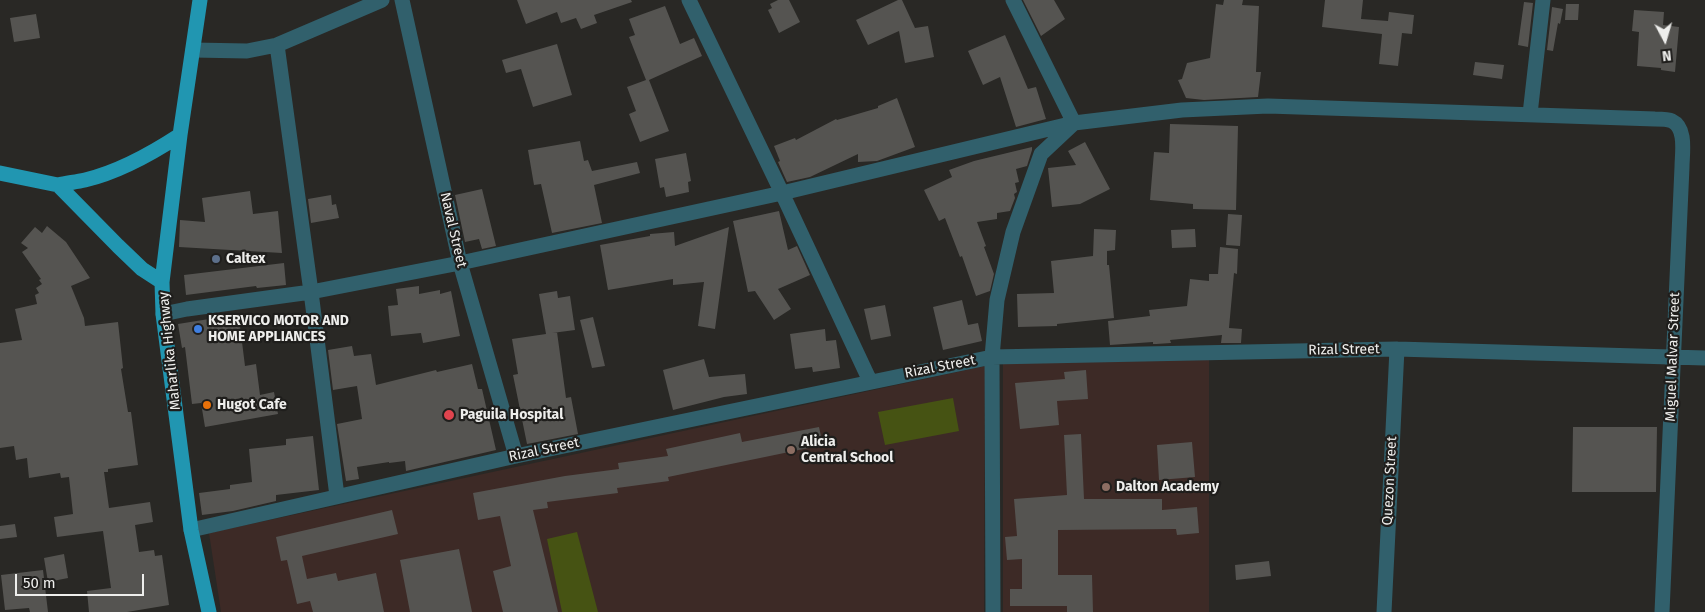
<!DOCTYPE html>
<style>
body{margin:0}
#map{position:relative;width:1705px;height:612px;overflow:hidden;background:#292825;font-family:"Fira Sans",sans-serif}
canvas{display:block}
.north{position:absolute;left:1640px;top:15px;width:50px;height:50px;-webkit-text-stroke:4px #1f1e1c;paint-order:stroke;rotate:174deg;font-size:14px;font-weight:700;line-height:20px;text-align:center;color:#eeeeec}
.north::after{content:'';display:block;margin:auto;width:18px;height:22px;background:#eeeeec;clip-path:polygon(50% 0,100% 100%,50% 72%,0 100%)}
.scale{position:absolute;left:15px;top:574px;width:129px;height:22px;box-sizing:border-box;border:2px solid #eeeeec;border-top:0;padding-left:6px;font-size:15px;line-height:18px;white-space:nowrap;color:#eeeeec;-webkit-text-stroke:4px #1f1e1c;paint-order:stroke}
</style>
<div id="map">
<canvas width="1705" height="612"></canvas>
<div class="north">N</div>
<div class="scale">50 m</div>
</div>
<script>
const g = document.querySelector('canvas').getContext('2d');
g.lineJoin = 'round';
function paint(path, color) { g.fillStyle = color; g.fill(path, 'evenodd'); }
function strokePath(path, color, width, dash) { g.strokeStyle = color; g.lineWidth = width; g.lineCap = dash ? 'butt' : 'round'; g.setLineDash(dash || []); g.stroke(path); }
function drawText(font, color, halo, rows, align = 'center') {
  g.font = font + ' "Fira Sans",sans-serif'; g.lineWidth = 4.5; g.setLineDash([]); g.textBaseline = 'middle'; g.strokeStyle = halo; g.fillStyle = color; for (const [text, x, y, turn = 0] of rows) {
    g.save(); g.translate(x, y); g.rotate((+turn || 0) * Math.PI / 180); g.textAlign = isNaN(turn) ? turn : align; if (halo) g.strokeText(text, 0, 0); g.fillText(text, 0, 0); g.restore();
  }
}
const education = new Path2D(`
 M1209,359v253h-206v-250z
 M985,366l-1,246h-763l-12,-79z`);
const green = new Path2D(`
 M953,398l6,33 -74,14 -7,-33z
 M577,532l21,80h-36l-15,-73z`);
const building = new Path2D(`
 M517,0h114l1,2 -38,13 3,8 -16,6 -5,-11 -15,5 -4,-11 -31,12z
 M778,0h11l11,22 -21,11 -11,-23 4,-2 -2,-4z
 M898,0h4l13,28 13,-2 6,31 -29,6 -6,-32 -31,14 -12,-25z
 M1023,0h31l11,19 -24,17z
 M1224,0h19l-1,5 17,1 -3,66h5l-3,25 -54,3 -18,-2 -8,-18 4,-1 5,-16 23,-5 6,-54 7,1z
 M1325,0h38l-2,19 27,2 1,-9 25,3 -2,19 -10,-1 -4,33 -19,-2 3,-30 -60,-7z
 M1524,2l9,1 -5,44 -10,-2z
 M1566,4h13l-1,16h-13z
 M665,6l15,38 14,-6 8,18 -53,24 20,51 -29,11 -11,-28 7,-3 -9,-24 19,-7 -17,-43 6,-2 -6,-16z
 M1552,7l11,2 -3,15 -2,-1 -5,28 -6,-1z
 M1634,10l30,2 -1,13 16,2 -4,45 -14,-2v-2l-24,-2 2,-34 -7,-1z
 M36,14l4,24 -26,4 -4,-24z
 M1005,35l23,54 8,-2 10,32 -30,8 -16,-50 -17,8 -15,-34z
 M557,44l15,51 -39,12 -12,-38 -15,4 -4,-13z
 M1475,62l29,3 -2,14 -29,-4z
 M897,98l18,49 -38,14 -19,1v-8l-48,23 -23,5 -9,-20 2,-1 -6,-15 21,-8 1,2 40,-21 1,1 41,-12v-2z
 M1170,124l68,2 -2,84 -43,-1v-5l-43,-4 4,-48 15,1z
 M580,141l4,20 4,-1 4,11 45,-9 3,11 -46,12 8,38 -50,10 -11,-49 -7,1 -6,-35z
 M1085,142l25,47 -30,15 -28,3 -4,-39 28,-3 -8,-14z
 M1032,147v3l-5,16 -11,3 3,13 -4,1 2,9 -3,2 1,4 -5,13 -13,2v6l-20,3 9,24 -2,1 10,27 -4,17 -14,5 -14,-40 -2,1 -15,-39 -6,3 -15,-31 28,-13 -3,-7 25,-9z
 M686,153l5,28 -3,1 1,10 -23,5 -2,-10 -4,1 -5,-29z
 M482,189l14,57 -14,3 -3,-10 -14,3 -10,-47z
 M250,191l3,23 25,-3 4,42 -103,-6 1,-27 25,2 -3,-24z
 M331,195l1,10 4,-1 3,14 -28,5 -3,-24z
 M779,211l9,39 9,-4 13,29 -32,14 13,20 -17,11 -19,-29 -7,1 -15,-71z
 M1228,214l14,1 -2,31 -14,-1z
 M47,226l19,16 24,36 -19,8 13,32 1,8 33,-4 5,46 -2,1 7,43h3l7,53 -30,4v3h-4l5,36 41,-6 3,20 -18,3 4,27 15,-2 1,6 7,-1 7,50 -42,7h-38l-2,-21 24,-3 -8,-57 -46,6 -3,-20 19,-3 -4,-37 -8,1 -1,-5 -31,5 -2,-20 -11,2 -2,-14 -14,2v-105l22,-3 -7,-31 22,-5 -2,-9 4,-2 -3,-5 6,-4 -3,-4 2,-1 -19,-27 6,-4 -7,-5 14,-16 7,6z
 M729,227l-14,102 -17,-3 6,-44 -31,3v-6l-65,11 -8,-45 50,-9v-2l24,-2 1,14z
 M1094,229l22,1 -1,20 -8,1v14h2l5,53 -57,6v2l-39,1 -1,-33 37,-1 -3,-32 42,-5z
 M1195,229l1,18 -24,1 -1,-18z
 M1220,247l18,2 -1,25 -3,-1 -5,55 13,1 -1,14h-20l1,-8 -52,5 1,3 -15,1h-3v-2l-43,3 -2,-24 42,-5 -1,-6 38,-4 3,-27 19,2v-7h9z
 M284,263l2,22 -29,3 -1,-2 -70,9 -2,-20z
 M419,286v8l21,-4v4l11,-3 9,45 -37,7 -2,-10 -30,3 -3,-30 10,-1 -2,-16z
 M557,291l1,7 12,-2 5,34 -23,3 5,-1 9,66 5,-1 7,37 -51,10 -14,-69 5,-1 -6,-35 34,-5 -7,-40z
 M962,300l6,25 10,-2 4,18 -39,9 -10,-43z
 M885,305l6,31 -20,4 -7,-31z
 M593,317l12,49 -13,2 -12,-48z
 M239,318l6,48 11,-2 4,31 14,-3 4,22 -73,13 -4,-24 -9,1 -7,-57 -3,1 -4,-24 31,-5 1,4z
 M825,329l1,12 10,-1 4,28 -27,4 -1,-5 -17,2 -5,-35z
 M352,346l2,10 17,-2 5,31 60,-15 1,2 35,-8 6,25h4l14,61 -90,21 -1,-10 -16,2v-1l-32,5 2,12 -13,2 -9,-57 25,-5 -5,-33 -24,4 -5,-40z
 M704,359l5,18 36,-3 2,20 -23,3 -51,13 -10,-40z
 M1086,370l2,29 -31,2 2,24 -39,4 -5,-46 50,-4 -1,-7z
 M819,427l4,18 -155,32 1,4 -52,7 1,5 -71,9 1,6 -15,2 25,102h-55l-10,-41 18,-5 -11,-50 -22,4 -5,-27 92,-17 54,-7 -1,-6 50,-7 -2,-7 74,-16 2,9z
 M1573,427h84l-1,65h-84z
 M1081,434l3,65h78v11l35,-3 2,26 -22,2 -1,-6 -118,1v45h34l1,37h-26v-6h-57v-17h12v-30l-15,1 -2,-23 12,-1 -3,-37 53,-4 -3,-60z
 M313,436l6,54 -43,5v6l-43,10 -31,4 -3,-22 31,-4v-4l22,-3 -3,-33 37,-4v-6z
 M1192,442l3,35 -36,3 -2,-35z
 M392,510l6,24 -96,22 5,23 29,-6 2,8 38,-8 8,39h-71l-3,-11 -13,3 -10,-44 -6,1 -5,-24z
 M15,524l2,13 -17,2v-13z
 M459,549l13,63h-62l-10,-52z
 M64,554l4,24 -20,4 -4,-24z
 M1269,561l2,15 -35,4 -1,-15z
 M43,570l5,42h-18l-1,-4 -24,2 -4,-35z`);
const minor = new Path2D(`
 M402,0l58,263 56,193
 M689,0l93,193 88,188
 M1013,0l61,123
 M277,45l34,247 26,204
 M193,50l54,1 30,-6 105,-45
 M1530,114l13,-114
 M163,314l24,-5 124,-17 149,-29 322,-70 292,-70 108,-13 86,-4 387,13c5,0 13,0 17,2 15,7 10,33 10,46l-20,445
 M191,530l325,-74 476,-99 405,-8 308,9
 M993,612l-1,-255 5,-57 16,-68 28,-78 32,-30
 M1384,612l13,-263`);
const major = new Path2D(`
 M200,0l-20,135 -18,147 1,32 28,216 18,82
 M0,173l58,12 60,61 24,23 20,13
 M58,185c9,-2 18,-3 27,-5 34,-8 66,-26 95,-45`);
const markers = [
 [216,259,5,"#5c6f8a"],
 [198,329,5,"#3f7fe0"],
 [207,405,5,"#e8710a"],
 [449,415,6,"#e0444e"],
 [791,450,5,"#8d6e63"],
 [1106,487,5,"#8d6e63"]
];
const streetNames = [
 ["Naval Street",453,230,77],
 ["Rizal Street",1344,350,-1],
 ["Maharlika Highway",170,351,-96],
 ["Miguel Malvar Street",1673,357,-88],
 ["Rizal Street",940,367,-11],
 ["Rizal Street",544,450,-12],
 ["Quezon Street",1390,481,-87]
];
const poiNames = [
 ["Caltex",226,259],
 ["KSERVICO MOTOR AND",208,321],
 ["HOME APPLIANCES",208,337],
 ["Hugot Cafe",217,405],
 ["Paguila Hospital",460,415],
 ["Alicia",801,442],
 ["Central School",801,458],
 ["Dalton Academy",1116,487]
];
paint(education, '#3d2a26');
paint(green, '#465313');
paint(building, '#555451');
strokePath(minor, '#31606c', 15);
strokePath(major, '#2196b1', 15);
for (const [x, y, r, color] of markers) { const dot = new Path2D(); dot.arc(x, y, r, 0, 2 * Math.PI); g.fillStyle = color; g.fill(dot); strokePath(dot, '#1f1e1c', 2); }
drawText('14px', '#eeeeec', '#1f1e1c', streetNames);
drawText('bold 14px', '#eeeeec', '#1f1e1c', poiNames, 'left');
</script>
